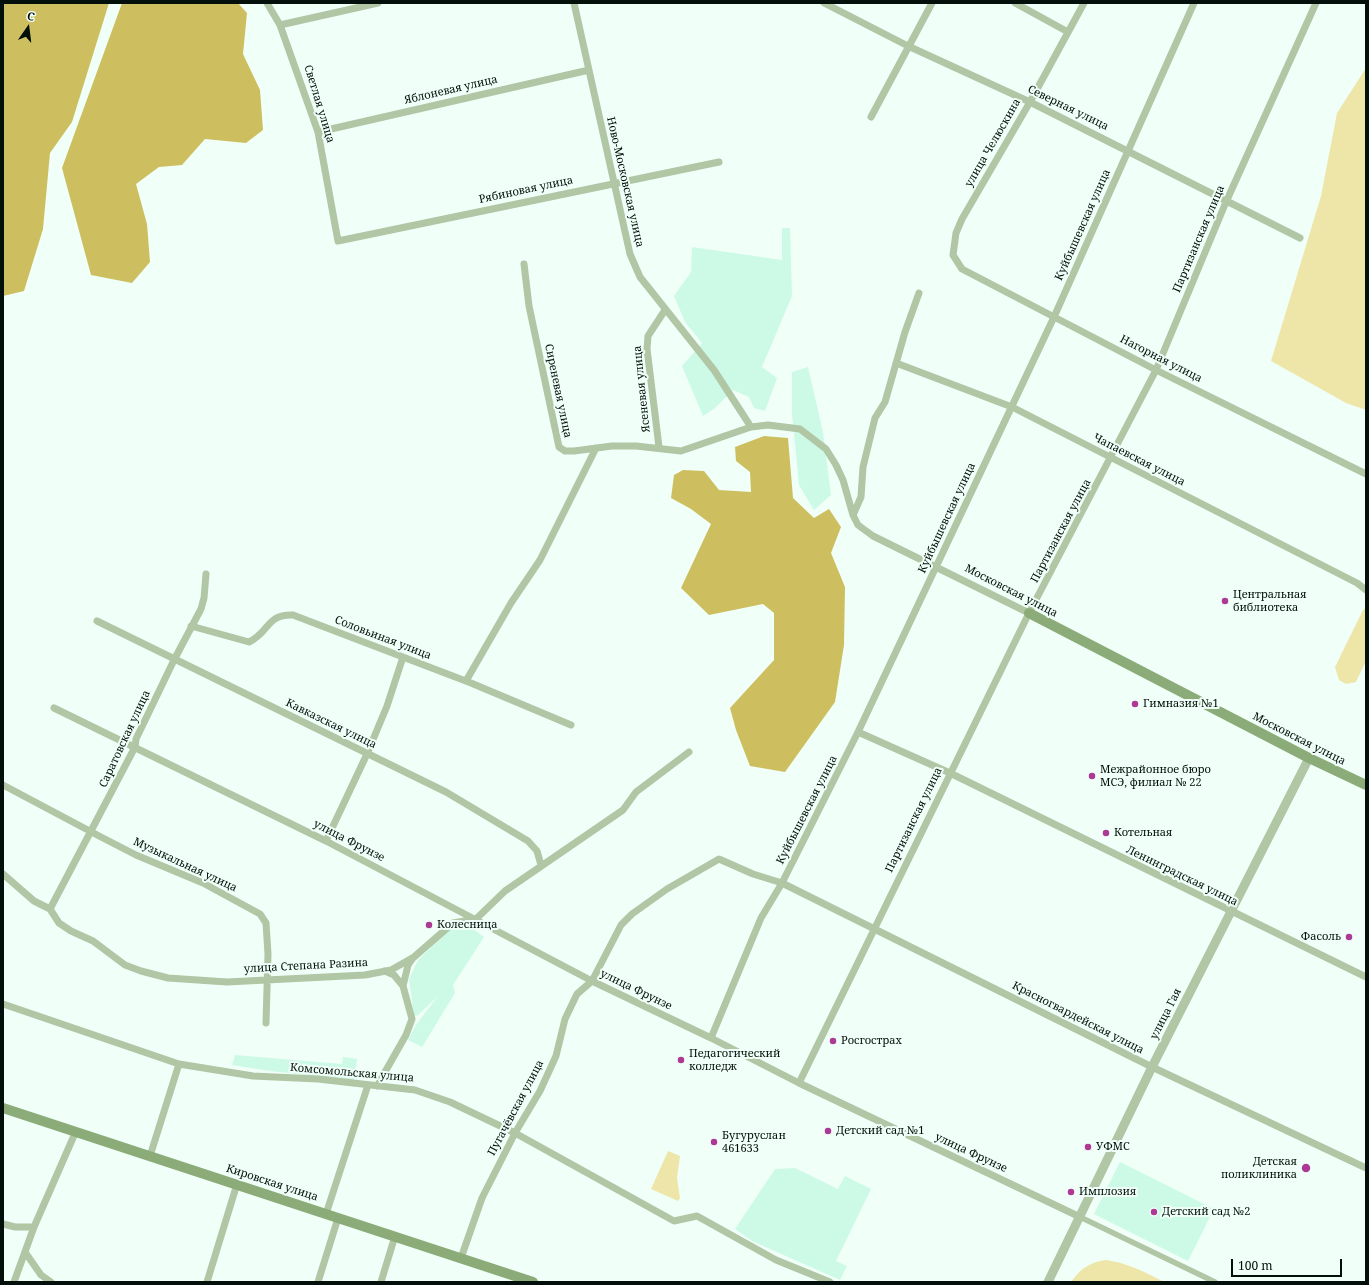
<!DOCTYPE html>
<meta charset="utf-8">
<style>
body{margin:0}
#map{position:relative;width:1369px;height:1285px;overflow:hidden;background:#f0fff8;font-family:"Noto Serif",serif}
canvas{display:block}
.frame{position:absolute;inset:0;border:4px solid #030f0a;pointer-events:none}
.north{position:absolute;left:8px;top:8px;width:40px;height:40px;-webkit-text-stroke:3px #f0fff8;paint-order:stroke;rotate:14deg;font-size:11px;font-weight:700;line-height:16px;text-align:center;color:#030f0a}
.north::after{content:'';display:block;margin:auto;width:14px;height:18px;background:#030f0a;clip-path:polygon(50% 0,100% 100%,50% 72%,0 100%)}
.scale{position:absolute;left:1231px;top:1259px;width:111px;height:18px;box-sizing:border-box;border:2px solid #030f0a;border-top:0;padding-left:5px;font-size:12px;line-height:14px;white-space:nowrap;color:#030f0a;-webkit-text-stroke:3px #f0fff8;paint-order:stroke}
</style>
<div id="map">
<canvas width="1369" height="1285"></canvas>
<div class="frame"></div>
<div class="north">С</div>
<div class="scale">100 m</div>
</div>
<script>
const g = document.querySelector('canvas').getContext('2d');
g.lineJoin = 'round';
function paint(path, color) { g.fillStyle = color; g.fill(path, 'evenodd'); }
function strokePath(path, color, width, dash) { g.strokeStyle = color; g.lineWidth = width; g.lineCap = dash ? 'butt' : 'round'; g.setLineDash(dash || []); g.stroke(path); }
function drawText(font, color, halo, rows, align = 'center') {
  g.font = font + ' "Noto Serif",serif'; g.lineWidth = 4; g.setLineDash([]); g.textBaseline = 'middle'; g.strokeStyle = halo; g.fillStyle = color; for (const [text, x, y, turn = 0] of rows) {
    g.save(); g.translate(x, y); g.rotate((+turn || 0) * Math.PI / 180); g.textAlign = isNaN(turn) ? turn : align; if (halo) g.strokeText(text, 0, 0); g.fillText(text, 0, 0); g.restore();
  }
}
const built = new Path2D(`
 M782,228h8l2,68 -30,71 15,11 -12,33 -11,-3 -5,-11 -16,-7 -18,18 -12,8 -21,-50 20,-23 -17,-21 -11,-26 17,-24 1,-25 90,13z
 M808,367l15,65 8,63 -17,15 -15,-25 -7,-71v-42z
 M465,923l19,14 -31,48 2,8 -33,54 -14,-7 8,-15 21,-28 -19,18 -4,1 -5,-37 9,-19 34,-33z
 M235,1055l107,9 1,-7 14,2 -3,21 -84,-9 -38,-6z
 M1120,1162l94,47 -26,52 -94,-47z
 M795,1168l43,21 7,-13 26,13 -35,72 11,5 -7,14 -88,-39 -17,-12 40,-60z`);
const green = new Path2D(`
 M1366,68v342l-20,-7 -75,-42 50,-165 16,-83z
 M1366,608v53l-10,21 -10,2 -7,-4 -4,-13 28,-57z
 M668,1151l12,5 -3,22 3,20 -2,3 -27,-12z
 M1106,1260c22,3 39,12 58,22h-93c9,-13 19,-20 35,-22z`);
const forest = new Path2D(`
 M3,3h106l-37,119 -22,31 -7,76 -19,62 -21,5z
 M122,3h116l9,10 -4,41 17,36 3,40 -17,13 -41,-4 -23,26 -23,2 -23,17 11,40 3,38 -18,21 -41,-8 -29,-107z
 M764,436l24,2 5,60 21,20 15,-9 12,18 -10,26 14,34 -1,58 -9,57 -50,70 -35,-6 -14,-36 -6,-22 44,-48v-47l-11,-9 -54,11 -28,-27 30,-64 -20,-15 -20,-11 3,-23 9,-5 21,1 15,19 32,2 -1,-20 -14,-11 -1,-14z`);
const pedestrian = new Path2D(`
 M1080,1217l135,65`);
const minor = new Path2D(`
 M267,3l13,22 38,107 20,109 381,-79
 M574,3l56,251 10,23 74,93 37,57
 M824,3l84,43 122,56 270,136
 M1015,3l53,29
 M1084,3l-54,99 -68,117 -6,14 -3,22 9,14 194,101 210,104
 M280,25l98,-22
 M871,117l61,-114
 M318,132l271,-62
 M524,264l5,42 30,141 6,4h9l38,-5h24l45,5 70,-24 17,-2 32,4 26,20 10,16 7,15 10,35 5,10 15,11 156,77
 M896,363l116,44 345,176 9,7
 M659,447l-12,-98 1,-13 17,-26
 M853,515l8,-18 2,-30 12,-49 10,-16 20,-70 14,-39
 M97,621l349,171 82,49 9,10 4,14
 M191,626l58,16c21,-10 17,-28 44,-27l178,68 100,42
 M466,681l45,-78 29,-43 56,-112
 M54,708l272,133 266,140 119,57 88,45 281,134
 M858,732l92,41 416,204
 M3,785l98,52 35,18 67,28 57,31 6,9 2,31 -2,69
 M326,841l41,-87 20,-48 16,-49
 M3,874l31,27 16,8 9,14 12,8 22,10 32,24 16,6 27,7 59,4 138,-7 26,-5 23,-13 39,-34 23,-4 29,-28 118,-81 13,-18 53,-40
 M50,909l85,-162 1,-8 38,-79 27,-51 3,-11 2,-24
 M385,971l9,4 9,11
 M3,1004l176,60 74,12 65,3 97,11 35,12 65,31 159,88 23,-5 79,44 54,22
 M711,1038l50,-120 21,-35 76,-151 196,-415 140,-314
 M799,1083l230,-470 127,-243 70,-168 90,-199
 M377,1086l29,-51 6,-16 -9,-33 5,-21 5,-7
 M150,1156l29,-92
 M326,1214l42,-129
 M3,1224l12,3h19
 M25,1252l16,23 10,7
 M461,1258l21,-60 33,-65 25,-42 16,-35 9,-37 12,-25 15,-13 29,-56 11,-11 35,-25 52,-30 34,15 29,9 370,184 214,101
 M14,1282l20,-55 42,-96
 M207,1282l30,-98
 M318,1282l20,-64
 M381,1282l14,-46`);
const tertiary = new Path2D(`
 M1048,1282l104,-215 157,-309`);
const secondary = new Path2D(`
 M1029,613l280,145 57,27
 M3,1108l530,174`);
const markers = [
 [1225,601,4,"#ac3993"],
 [1135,704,4,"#ac3993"],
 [1092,776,4,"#ac3993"],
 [1106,833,4,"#ac3993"],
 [429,925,4,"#ac3993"],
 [1349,937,4,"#ac3993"],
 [833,1041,4,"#ac3993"],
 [681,1060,4,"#ac3993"],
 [828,1131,4,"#ac3993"],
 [714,1142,4,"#ac3993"],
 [1088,1147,4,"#ac3993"],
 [1306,1168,5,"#ac3993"],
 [1071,1192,4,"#ac3993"],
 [1154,1212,4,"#ac3993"]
];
const streetNames = [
 ["Яблоневая улица",451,90,-13],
 ["Светлая улица",319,104,73],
 ["Северная улица",1068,108,26],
 ["улица Челюскина",993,143,-60],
 ["Ново-Московская улица",625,182,77],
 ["Рябиновая улица",526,190,-12],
 ["Куйбышевская улица",1083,225,-66],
 ["Партизанская улица",1199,239,-67],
 ["Нагорная улица",1161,359,27],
 ["Ясеневая улица",642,389,-96],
 ["Сиреневая улица",558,391,78],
 ["Чапаевская улица",1139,460,27],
 ["Куйбышевская улица",947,518,-65],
 ["Партизанская улица",1061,531,-62],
 ["Московская улица",1011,591,27],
 ["Соловьиная улица",383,638,21],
 ["Кавказская улица",331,724,26],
 ["Саратовская улица",125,739,-65],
 ["Московская улица",1299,739,27],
 ["Куйбышевская улица",807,810,-63],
 ["Партизанская улица",914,820,-64],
 ["улица Фрунзе",349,841,27],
 ["Музыкальная улица",185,865,25],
 ["Ленинградская улица",1182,876,26],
 ["улица Степана Разина",306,966,-3],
 ["улица Фрунзе",636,990,26],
 ["улица Гая",1166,1014,-63],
 ["Красногвардейская улица",1078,1018,27],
 ["Комсомольская улица",352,1073,5],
 ["Пугачёвская улица",516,1108,-62],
 ["улица Фрунзе",971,1153,25],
 ["Кировская улица",272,1183,18]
];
const poiNames = [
 ["Центральная",1233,595],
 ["библиотека",1233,608],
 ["Гимназия №1",1143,704],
 ["Межрайонное бюро",1100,770],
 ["МСЭ, филиал № 22",1100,783],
 ["Котельная",1114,833],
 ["Колесница",437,925],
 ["Фасоль",1341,937,"right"],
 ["Росгострах",841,1041],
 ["Педагогический",689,1054],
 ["колледж",689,1067],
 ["Детский сад №1",836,1131],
 ["Бугуруслан",722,1136],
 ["461633",722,1149],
 ["УФМС",1096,1147],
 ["Детская",1297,1162,"right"],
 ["поликлиника",1297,1175,"right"],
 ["Имплозия",1079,1192],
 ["Детский сад №2",1162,1212]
];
paint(built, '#ccfae7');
paint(green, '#eee6a9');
paint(forest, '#cdbf5f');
strokePath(pedestrian, '#b0c6a4', 5.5);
strokePath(minor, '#b0c6a4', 7);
strokePath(tertiary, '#b0c6a4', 9);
strokePath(secondary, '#8bac79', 10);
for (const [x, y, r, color] of markers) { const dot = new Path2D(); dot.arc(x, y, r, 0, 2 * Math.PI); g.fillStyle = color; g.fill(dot); strokePath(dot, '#f0fff8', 1.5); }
drawText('11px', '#030f0a', '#f0fff8', streetNames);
drawText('11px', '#030f0a', '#f0fff8', poiNames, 'left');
</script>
